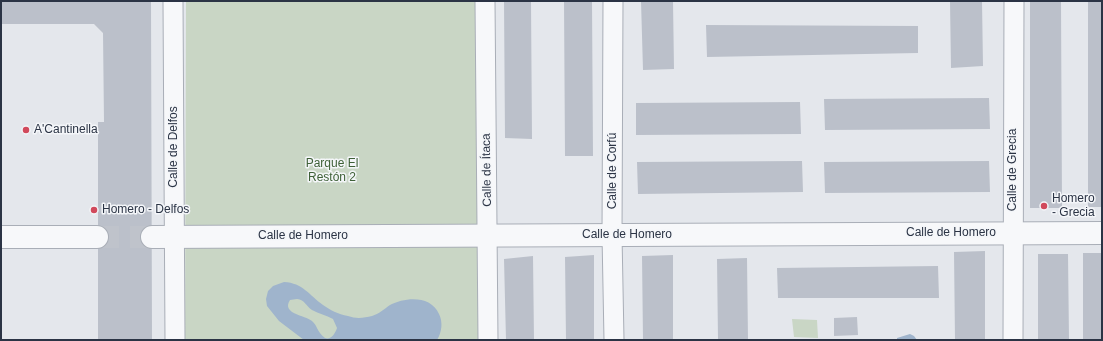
<!DOCTYPE html>
<meta charset="utf-8">
<style>
body{margin:0}
#map{position:relative;width:1103px;height:341px;overflow:hidden;background:#e4e7ec;font-family:Helvetica,sans-serif}
canvas{display:block}
.frame{position:absolute;inset:0;border:2px solid #2b3445;pointer-events:none}
</style>
<div id="map">
<canvas width="1103" height="341"></canvas>
<div class="frame"></div>
</div>
<script>
const g = document.querySelector('canvas').getContext('2d');
g.lineJoin = 'round';
function paint(path, color) { g.fillStyle = color; g.fill(path, 'evenodd'); }
function strokePath(path, color, width, dash) { g.strokeStyle = color; g.lineWidth = width; g.lineCap = dash ? 'butt' : 'round'; g.setLineDash(dash || []); g.stroke(path); }
function drawText(font, color, halo, rows, align = 'center') {
  g.font = font + ' Helvetica,sans-serif'; g.lineWidth = 3; g.setLineDash([]); g.textBaseline = 'middle'; g.strokeStyle = halo; g.fillStyle = color; for (const [text, x, y, turn = 0] of rows) {
    g.save(); g.translate(x, y); g.rotate((+turn || 0) * Math.PI / 180); g.textAlign = isNaN(turn) ? turn : align; if (halo) g.strokeText(text, 0, 0); g.fillText(text, 0, 0); g.restore();
  }
}
const green = new Path2D(`
 M186,1h291l2,339h-294z
 M792,319l25,1 1,18 -24,-1z`);
const water = new Path2D(`
 M284,282c19,1 25,13 39,23 7,5 15,9 25,11 8,3 16,2 24,0 7,-2 12,-7 18,-11 15,-8 41,-10 49,9 4,8 3,18 -2,26h-133l-25,-19 -12,-15 -1,-7 2,-8 5,-5zM297,299c8,1 9,7 15,11 7,4 14,5 21,9l4,9c-2,6 -6,12 -12,10 -9,-7 -7,-12 -13,-17 -7,-6 -31,-7 -22,-21z
 M910,334l4,2 3,4h-20v-2z`);
const building = new Path2D(`
 M1,1h150l1,339h-54v-218h6l-1,-89 -9,-9h-93z
 M504,1h27l1,138 -27,-1z
 M564,1h28l1,155h-28z
 M641,1h32l1,68 -31,1z
 M950,1h32l1,65 -32,2z
 M1030,1h31l1,207h-32z
 M1088,1h14v206h-14z
 M706,25l212,1v27l-211,4z
 M989,98l1,31 -165,1 -1,-31z
 M800,102l1,32 -165,1v-32z
 M802,161l1,31 -165,2 -1,-32z
 M989,161l1,31 -165,1 -1,-31z
 M985,251v89h-30l-1,-88z
 M1083,253h19v87h-19z
 M1038,254h30l1,86h-31z
 M594,255v85h-28l-1,-83z
 M673,255v85h-30l-1,-84z
 M533,256l1,84h-28l-2,-81z
 M747,258l1,82h-30l-1,-81z
 M938,266l1,32h-161l-1,-30z
 M857,317l1,18 -24,1v-18z`);
const tertiaryTunnel = new Path2D(`
 M97,237h55`);
const minor = new Path2D(`
 M173,1l2,339
 M485,1l3,339
 M613,1l-1,234 2,105
 M1013,340l1,-339`);
const tertiary = new Path2D(`
 M1,237h96
 M152,237l950,-4`);
const markers = [
 [26,130,4,"#d1495b"],
 [1044,206,4,"#d1495b"],
 [94,210,4,"#d1495b"]
];
const poiNames = [
 ["A'Cantinella",34,130],
 ["Homero",1052,199],
 ["- Grecia",1052,213],
 ["Homero - Delfos",102,210]
];
const streetNames = [
 ["Calle de Delfos",174,147,-90],
 ["Calle de Ítaca",487,170,-91],
 ["Calle de Grecia",1013,170,-90],
 ["Calle de Corfú",613,171,-90],
 ["Calle de Homero",951,233],
 ["Calle de Homero",627,235],
 ["Calle de Homero",303,236]
];
const parkNames = [
 ["Parque El",332,164],
 ["Restón 2",332,178]
];
paint(green, '#c9d6c5');
paint(water, '#9fb4cc');
paint(building, '#bbc0ca');
strokePath(tertiaryTunnel, '#bfc3cb', 22, [22, 11]);
strokePath(minor, '#a9aeb7', 21);
strokePath(tertiary, '#a9aeb7', 24);
strokePath(minor, '#f7f8fa', 19);
strokePath(tertiary, '#f7f8fa', 22);
for (const [x, y, r, color] of markers) { const dot = new Path2D(); dot.arc(x, y, r, 0, 2 * Math.PI); g.fillStyle = color; g.fill(dot); strokePath(dot, '#f4f6f9', 1.5); }
drawText('12px', '#2b3445', '#f4f6f9', poiNames, 'left');
drawText('12px', '#2b3445', '#f4f6f9', streetNames);
drawText('12px', '#3f6138', '#f4f6f9', parkNames);
</script>
